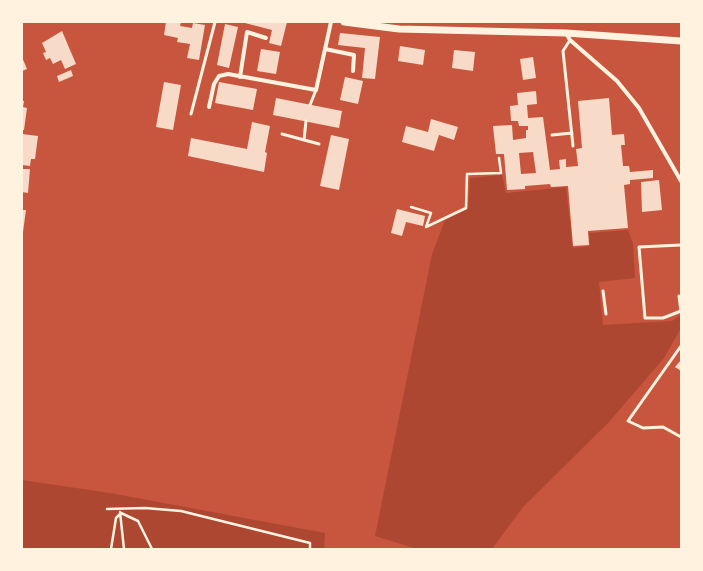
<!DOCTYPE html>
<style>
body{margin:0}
#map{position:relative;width:703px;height:571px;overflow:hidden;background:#c8553d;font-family:Commissioner,sans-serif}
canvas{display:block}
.frame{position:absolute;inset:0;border:23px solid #fff3e0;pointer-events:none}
</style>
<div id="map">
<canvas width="703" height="571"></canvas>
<div class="frame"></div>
</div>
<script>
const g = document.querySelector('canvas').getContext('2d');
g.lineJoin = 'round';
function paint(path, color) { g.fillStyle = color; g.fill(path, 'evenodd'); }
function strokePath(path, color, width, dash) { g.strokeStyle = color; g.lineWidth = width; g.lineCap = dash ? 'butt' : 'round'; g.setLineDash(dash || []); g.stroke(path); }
const green = new Path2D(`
 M502,175l4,18 60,-6 7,61 17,-2 -1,-13 39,-3 5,13 2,35 -36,4 4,43 69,-4 9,-6v13l-17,30 -55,64 -86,85 -31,42h-75l-42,-13 57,-282 13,-34 23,-11 2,-31z
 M22,480l88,13 215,40 -1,16h-302z`);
const building = new Path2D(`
 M166,22h15l-1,4 12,2 1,-5 12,2 -6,35 -12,-2 3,-14 -13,-2 1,-4 -14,-3z
 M241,22h46l-6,24 -12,-3 3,-13z
 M225,24l13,3 -9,41 -12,-3z
 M62,31l14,33 -11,5 -4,-9 -8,4 -3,-6 -4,2 -3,-7 3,-1 -4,-9z
 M340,33l40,4 -5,42 -13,-1 3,-30 -27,-3z
 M400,46l25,4 -2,15 -25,-4z
 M261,49l19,3 -4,22 -19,-3z
 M454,50l21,2 -2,19 -21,-3z
 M22,57l5,12 -5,2z
 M533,57l3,21 -13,2 -3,-21z
 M71,70l2,6 -14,6 -2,-6z
 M345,77l18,4 -5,23 -18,-4z
 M164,82l17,3 -8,45 -17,-3z
 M219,82l38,7 -4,21 -38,-7z
 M536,91l1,13 -10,1 1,13 15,-1 7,53 10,-1 -1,-9 7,-1v8l12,-1 -2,-17 6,-1 -4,-47 31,-3 3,37 12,-1 1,11h-4l2,21h6l1,6 23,-2v8l-23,2v4l-6,1 4,43 -40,3 1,14 -16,1 -5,-60 -17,1 -1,-3 -25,2v3l-18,1 -3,-36h-8l-3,-28 19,-1 1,15 13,-2v-8h2v-4h-9l-1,-5h-7l-1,-15 8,-1 -1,-12zM533,152l3,21 -15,1 -2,-21z
 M276,98l66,13 -3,17 -66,-13z
 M22,101h2l-1,6 4,1 -3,22h-2z
 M431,119l27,8 -4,13 -15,-5 -5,16 -32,-9 4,-16 22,6z
 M252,122l18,4 -5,26 2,1 -3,19 -76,-16 3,-18 56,11z
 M22,134l16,2 -3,23h-4l-1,7 -8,-1z
 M331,135l18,4 -10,51 -19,-4z
 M22,169h8l-2,24 -6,-1z
 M659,180l3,30 -20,2 -1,-30z
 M397,209l28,7 -2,10 -17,-4 -4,14 -11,-3z
 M22,210h4l-3,22h-1z
 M681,360v11l-6,-4z`);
const path = new Path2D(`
 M411,207l20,6 -5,14 40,-19 1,-34 34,-1 -2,-15
 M107,509l38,-1 36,3 129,32v6
 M120,512l4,37
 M111,549l5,-31 5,-5 17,8 14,28`);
const service = new Path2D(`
 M570,40l-7,11 10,95
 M310,105l6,-15
 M191,114l24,-92
 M282,134l37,10
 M552,135l20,-2
 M304,140l2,-19
 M681,245l-42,2 6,71h18l18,-7
 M603,291l3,23
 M679,296l2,16
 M681,346l-53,75 15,7 20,-1 18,10`);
const minor = new Path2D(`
 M566,33l4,7 47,41 22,27 42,73
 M325,49l29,6 -1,16
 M240,77l7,-45 19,6
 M209,107l5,-23 5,-8 9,-2 88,16 15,-68`);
const tertiary = new Path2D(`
 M344,22l55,7 167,4 115,8`);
paint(green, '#ae4732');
paint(building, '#f7dbc8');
strokePath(path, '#fff3e0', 2.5);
strokePath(service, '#fff3e0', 3);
strokePath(minor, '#fff3e0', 4);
strokePath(tertiary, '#fff3e0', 7);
</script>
